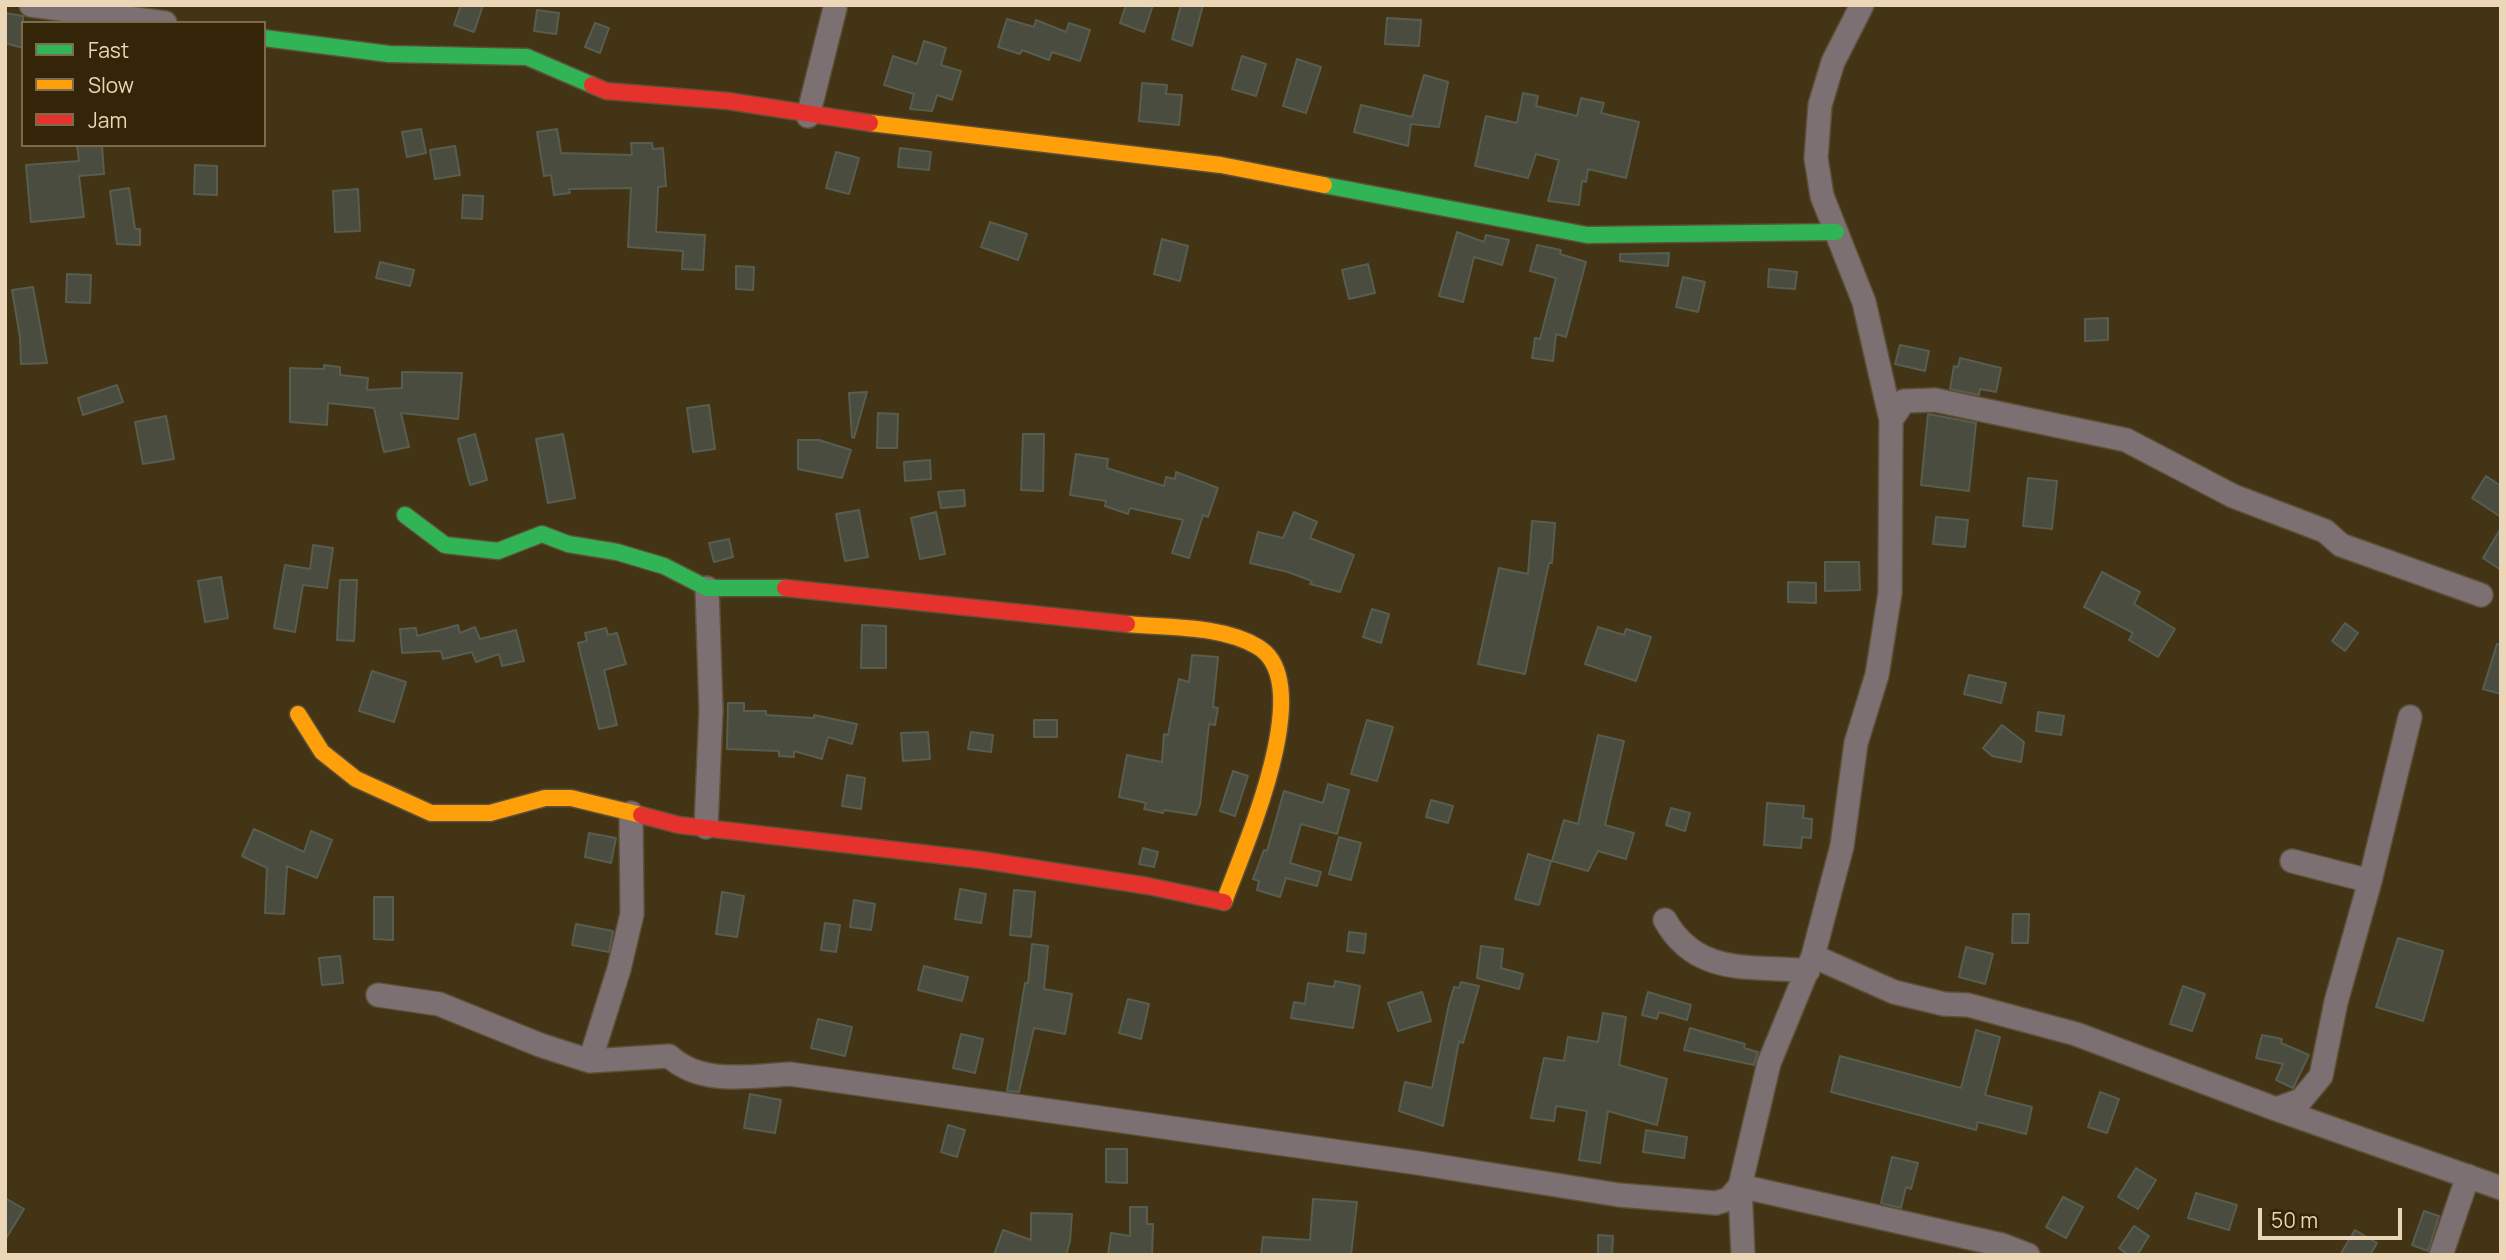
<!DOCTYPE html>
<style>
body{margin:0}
#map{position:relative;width:2506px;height:1260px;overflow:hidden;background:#433416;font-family:Manrope,sans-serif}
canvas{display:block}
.frame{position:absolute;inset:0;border:7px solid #ebd6b7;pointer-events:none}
.legend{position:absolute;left:21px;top:21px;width:245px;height:126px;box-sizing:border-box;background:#342408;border:2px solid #7d6b4e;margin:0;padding:9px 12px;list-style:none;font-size:21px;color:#ebd6b7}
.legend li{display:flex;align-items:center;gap:14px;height:35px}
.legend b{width:35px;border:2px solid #7d6b4e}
.scale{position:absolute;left:2258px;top:1208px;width:144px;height:32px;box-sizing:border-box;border:4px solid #ebd6b7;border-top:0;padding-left:9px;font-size:21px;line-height:24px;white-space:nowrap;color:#ebd6b7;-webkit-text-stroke:5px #342408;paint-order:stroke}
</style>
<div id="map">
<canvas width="2506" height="1260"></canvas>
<div class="frame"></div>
<ul class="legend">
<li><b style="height:9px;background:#30b455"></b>Fast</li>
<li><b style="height:9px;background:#ff9f0a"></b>Slow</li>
<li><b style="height:9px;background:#e5322d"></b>Jam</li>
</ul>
<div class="scale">50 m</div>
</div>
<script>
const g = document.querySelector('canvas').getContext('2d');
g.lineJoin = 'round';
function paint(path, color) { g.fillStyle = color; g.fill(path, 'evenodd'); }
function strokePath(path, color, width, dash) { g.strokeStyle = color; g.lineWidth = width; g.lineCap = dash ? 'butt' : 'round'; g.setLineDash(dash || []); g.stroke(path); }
const building = new Path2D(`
 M461,5h22l-9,27 -20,-7z
 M1126,5h27l-9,27 -24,-9z
 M1181,5h22l-11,41 -20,-7z
 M537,10l22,3 -3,21 -22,-3z
 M5,13l18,3v32l-18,-5z
 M1387,18l34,2 -2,26 -34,-2z
 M1007,19l27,8 2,-7 30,12 3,-9 21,7 -10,31 -28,-9 -3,8 -27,-10 -2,4 -22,-7z
 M595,23l14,5 -9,25 -15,-6z
 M924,41l22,7 -5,17 20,6 -9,29 -15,-5 -5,16 -22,-2 4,-15 -30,-9 9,-29 24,8z
 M1242,56l24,8 -10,32 -24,-7z
 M1297,59l24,8 -15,46 -23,-7z
 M1424,75l24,7 -9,45 -28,-3 -3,22 -54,-14 7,-27 51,12z
 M1142,83l25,2 -1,9 16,1 -3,30 -40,-4z
 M1523,93l15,3 -2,10 41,10 4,-18 23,5 -3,10 38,9 -13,56 -38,-9 -2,13 -4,-1 -3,24 -31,-4 11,-41 -23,-6 -8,24 -53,-12 11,-50 31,7z
 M421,129l5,24 -19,4 -5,-25z
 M557,129l4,24 71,2 -1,-12h21l1,6 10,-1 3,38 -8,1 -2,45 49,3 -2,35 -21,-1 1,-18 -55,-4 3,-59 -62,1 1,4 -16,2 -3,-20 -7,1 -7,-44z
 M77,145h25l2,29 -25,2 5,41 -53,5 -5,-57 53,-4z
 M455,146l5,29 -25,4 -5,-29z
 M900,148l31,4 -2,18 -31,-3z
 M836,152l23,6 -10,36 -23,-6z
 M195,165l22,1v29l-23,-1z
 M129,188l6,41h5v16l-23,-1 -7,-53z
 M358,189l2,42 -25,1 -2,-41z
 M463,195l20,1 -1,23 -20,-1z
 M990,222l37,12 -9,26 -37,-13z
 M1457,232l27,10 2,-7 23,5 -7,25 -28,-8 -11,45 -24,-6z
 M1162,239l26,7 -8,35 -26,-7z
 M1537,245l24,5 -1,4 26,8 -20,75 -10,-3 -3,27 -21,-3 3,-20 5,1 16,-61 -26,-7z
 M1669,253l-1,13 -48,-5v-7z
 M380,262l34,8 -4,16 -34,-8z
 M1368,264l7,29 -26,6 -7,-29z
 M736,266l18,1 -1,23 -17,-1z
 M1769,269l28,3 -2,17 -27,-2z
 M67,274l24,1 -1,28 -24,-1z
 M1683,277l22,5 -7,30 -22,-5z
 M33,287l14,76 -26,1 -1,-27 -8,-47z
 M2108,318v22l-23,1v-22z
 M1900,345l29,6 -4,20 -30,-7z
 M1960,358l41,10 -5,24 -16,-3 -1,6 -29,-6 4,-23 4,1z
 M324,365l16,2v8l28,3 -1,12 35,-2v-16l60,1 -4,46 -57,-6 8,34 -25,5 -10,-44 -46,-5 -1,22 -37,-3v-54l34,1z
 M117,385l6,17 -40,13 -5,-17z
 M867,392l-13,46 -2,-1 -3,-44z
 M709,405l6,44 -22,3 -6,-44z
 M878,413l20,1 -1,34h-20z
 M1928,414l48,9 -7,68 -48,-6z
 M166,416l8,43 -31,5 -8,-42z
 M475,434l12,46 -17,5 -12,-46z
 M563,434l12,64 -27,5 -12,-64z
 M1023,434h21l-1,57 -22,-1z
 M798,440h21l32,10 -9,28 -44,-9z
 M1076,454l32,5 -1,9 57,18 2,-9 9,2 1,-7 42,16 -10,29 -5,-2 -14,43 -17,-5 11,-33 -53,-12 -2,6 -23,-8 1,-5 -36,-6z
 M930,460l1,19 -26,2 -1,-19z
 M2486,476l15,10v31l-29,-19z
 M2028,478l29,3 -5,48 -29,-3z
 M964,490l1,16 -24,2 -3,-16z
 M859,510l9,47 -23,4 -9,-47z
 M936,512l9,42 -25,5 -9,-41z
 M1294,512l23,10 -7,16 44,17 -14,37 -30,-8 2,-3 -24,-9 -38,-9 8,-31 25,6z
 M1936,517l32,3 -3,27 -32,-3z
 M1532,521l23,2 -3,40h-3l-24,111 -47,-10 21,-96 29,6z
 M2501,528v42l-18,-12z
 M729,539l4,18 -19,5 -5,-19z
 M313,545l20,3 -6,40 -24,-3 -8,47 -21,-4 11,-63 25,4z
 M1825,562h34l1,28 -35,1z
 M2102,572l38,20 -6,12 41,25 -17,28 -29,-17 4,-7 -49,-26z
 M221,577l7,41 -23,4 -7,-41z
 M340,580h17l-3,61 -17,-1z
 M1788,582l28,1v20l-28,-1z
 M1372,609l17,5 -8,29 -18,-6z
 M2345,623l13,10 -13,18 -13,-10z
 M458,625l2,8 15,-6 5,12 36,-9 8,31 -22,5 -3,-12 -23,8 -4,-10 -29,7 -2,-8 -39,2 -2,-24 16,-1 1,8z
 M862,625l24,1v42h-25z
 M1598,627l26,8 2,-6 25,8 -15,44 -51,-17z
 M606,628l2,7 9,-2 9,31 -22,6 13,55 -18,4 -21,-86 9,-2 -2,-8z
 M2497,644h4v50l-18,-5z
 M1192,655l26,2 -5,50 5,1 -3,17 -6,-1 -9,81 -4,10 -32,-5 -1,3 -19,-4 2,-6 -27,-6 8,-42 35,7 2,-28 4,1 11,-56 10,3z
 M372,671l34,11 -12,40 -35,-11z
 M1969,675l37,8 -5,20 -37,-9z
 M728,703h16v8h22v4l48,3v-3l43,9 -5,20 -24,-7 -6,22 -28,-8v6l-15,-1v-5l-52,-2z
 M2038,712l26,4 -3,19 -25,-4z
 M1034,720h23v17h-23z
 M1367,720l26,7 -16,54 -26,-7z
 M2002,725l22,17 -3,20 -29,-6 -9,-8z
 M928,732l2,27 -27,2 -2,-28z
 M971,732l22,3 -2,17 -23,-3z
 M1598,735l26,6 -19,84 29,8 -8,26 -28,-8 -10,20 -36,-10 12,-41 14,4z
 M1233,771l15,5 -13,40 -15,-5z
 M847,775l18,3 -4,31 -19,-3z
 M1328,784l21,6 -12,44 -36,-10 -11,39 31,9 -4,14 -31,-8 -6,19 -23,-7 2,-9 -6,-2 11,-29 3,1 17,-60 39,12z
 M1431,800l22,6 -5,17 -22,-6z
 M1767,803l37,3 -1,12 9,1 -1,19 -9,-1 -1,11 -37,-3z
 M1671,808l19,5 -5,18 -19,-6z
 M254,829l50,23 7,-21 21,9 -15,38 -30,-12 -3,48 -19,-1 2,-45 -25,-12z
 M589,833l27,5 -5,25 -26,-6z
 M1339,837l22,6 -10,37 -22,-6z
 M1143,848l15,4 -4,15 -15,-3z
 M1528,854l23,7 -12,44 -24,-6z
 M960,889l26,5 -5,29 -26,-4z
 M1014,890l21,2 -4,45 -21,-2z
 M722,892l22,4 -7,41 -21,-3z
 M374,897h19v43l-19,-1z
 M854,900l21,4 -4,26 -21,-3z
 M2013,914h16l-1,29h-16z
 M825,923l15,2 -4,27 -15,-2z
 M576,924l37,7 -4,21 -37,-7z
 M1349,932l17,2 -2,19 -17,-2z
 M2398,938l45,13 -20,70 -47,-14z
 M1032,944l16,2 -4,43 28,5 -7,40 -31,-6 -15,64 -12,-1 18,-108h3z
 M1481,946l22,3 -2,19 22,6 -4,15 -42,-11z
 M1966,947l27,7 -8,30 -26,-7z
 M340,956l3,27 -21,2 -3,-27z
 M924,966l44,11 -6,24 -44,-11z
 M1335,981l25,5 -7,42 -62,-10 3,-16 11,2 3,-21 26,4z
 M1461,982l18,4 -16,57 -4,-2 -16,85 -44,-15 6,-29 27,6 17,-84 5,-17 5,1z
 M2183,986l22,8 -13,37 -22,-7z
 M1422,992l9,29 -33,10 -10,-28z
 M1648,992l43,13 -4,15 -28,-8 -2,7 -15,-4z
 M1128,999l21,5 -8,35 -22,-6z
 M1603,1013l23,4 -7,48 48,14 -10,46 -49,-14 -8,52 -21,-3 8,-49 -31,-5 -2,15 -23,-3 13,-60 20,3 4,-24 30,5z
 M818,1019l34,8 -7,29 -34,-8z
 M1690,1028l55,16 -1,4 14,4 -4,13 -70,-15z
 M1976,1030l24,7 -15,58 47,12 -6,27 -48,-12 -2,8 -145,-38 9,-36 121,32z
 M961,1034l22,5 -8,34 -22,-5z
 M2262,1035l20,4 -1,4 28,12 -16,33 -17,-8 7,-16 -27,-6z
 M2100,1092l19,7 -12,34 -19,-6z
 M750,1094l31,6 -6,33 -31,-5z
 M948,1125l17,5 -8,27 -16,-5z
 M1646,1130l41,7 -3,21 -41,-6z
 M1106,1149h21v34l-21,-1z
 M1892,1157l26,6 -7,26 -5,-2 -5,21 -20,-5z
 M2136,1168l20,12 -18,29 -20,-12z
 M2196,1193l41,12 -8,25 -41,-12z
 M2063,1197l20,10 -17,31 -20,-11z
 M5,1198l19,11 -19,31z
 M1313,1199l44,3 -6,53h-90l2,-18 47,3z
 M1130,1207h17v17h6l-1,31h-44l3,-22 19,3z
 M2424,1211l15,5 -11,35 -16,-6z
 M1031,1213l41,1 -2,27 -4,14h-72l9,-25 28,10z
 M2134,1226l15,10 -12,19h-9l-9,-7z
 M2355,1230l22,13 -7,12h-30z
 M1598,1235l15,1 -1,19h-14z`);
const street = new Path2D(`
 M31,5l134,18
 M808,116l27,-108
 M1891,420l13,-19 31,-1 191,40 107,56 92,35 16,14 140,50
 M706,827l5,-117 -4,-122
 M2370,881l40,-164
 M1665,920c32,57 86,45 143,51
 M1813,956l81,36 50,12 24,1 108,29 200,75 225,79
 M378,995l61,9 101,41 50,16 29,-92 13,-55 -1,-101
 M590,1061l79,-5c33,30 80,20 121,18l628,89 201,32 97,8 13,-4 11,-13 262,59 26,10
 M2276,1109l25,-9 20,-24 15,-74 34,-121 -78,-20
 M1743,1255l-3,-69 29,-123 44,-107 29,-110 14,-103 21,-68 13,-82 1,-173 -27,-118 -42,-106 -6,-38 4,-53 13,-43 29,-57
 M2441,1255l27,-79`);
const fast = new Path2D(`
 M264,38l125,16 138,3 65,28
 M1324,185l263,50 249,-3
 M405,515l40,30 53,6 44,-17 26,10 49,8 47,14 43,22h78`);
const slow = new Path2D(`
 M870,123l351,42 103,20
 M1127,624c40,4 95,1 131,23 61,36 -16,205 -34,255
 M298,714l24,38 34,27 75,34h59l55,-15h26l70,17`);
const jam = new Path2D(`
 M592,85l14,6 122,10 142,22
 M785,588l342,36
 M641,815l38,10 302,35 167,26 76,16`);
paint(building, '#494c3e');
strokePath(building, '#575d4f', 2);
strokePath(street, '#5e5036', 26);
strokePath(fast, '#5e5036', 19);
strokePath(slow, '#5e5036', 19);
strokePath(jam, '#5e5036', 19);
strokePath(street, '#7c7073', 23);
strokePath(fast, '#30b455', 16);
strokePath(slow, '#ff9f0a', 16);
strokePath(jam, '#e5322d', 16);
</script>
